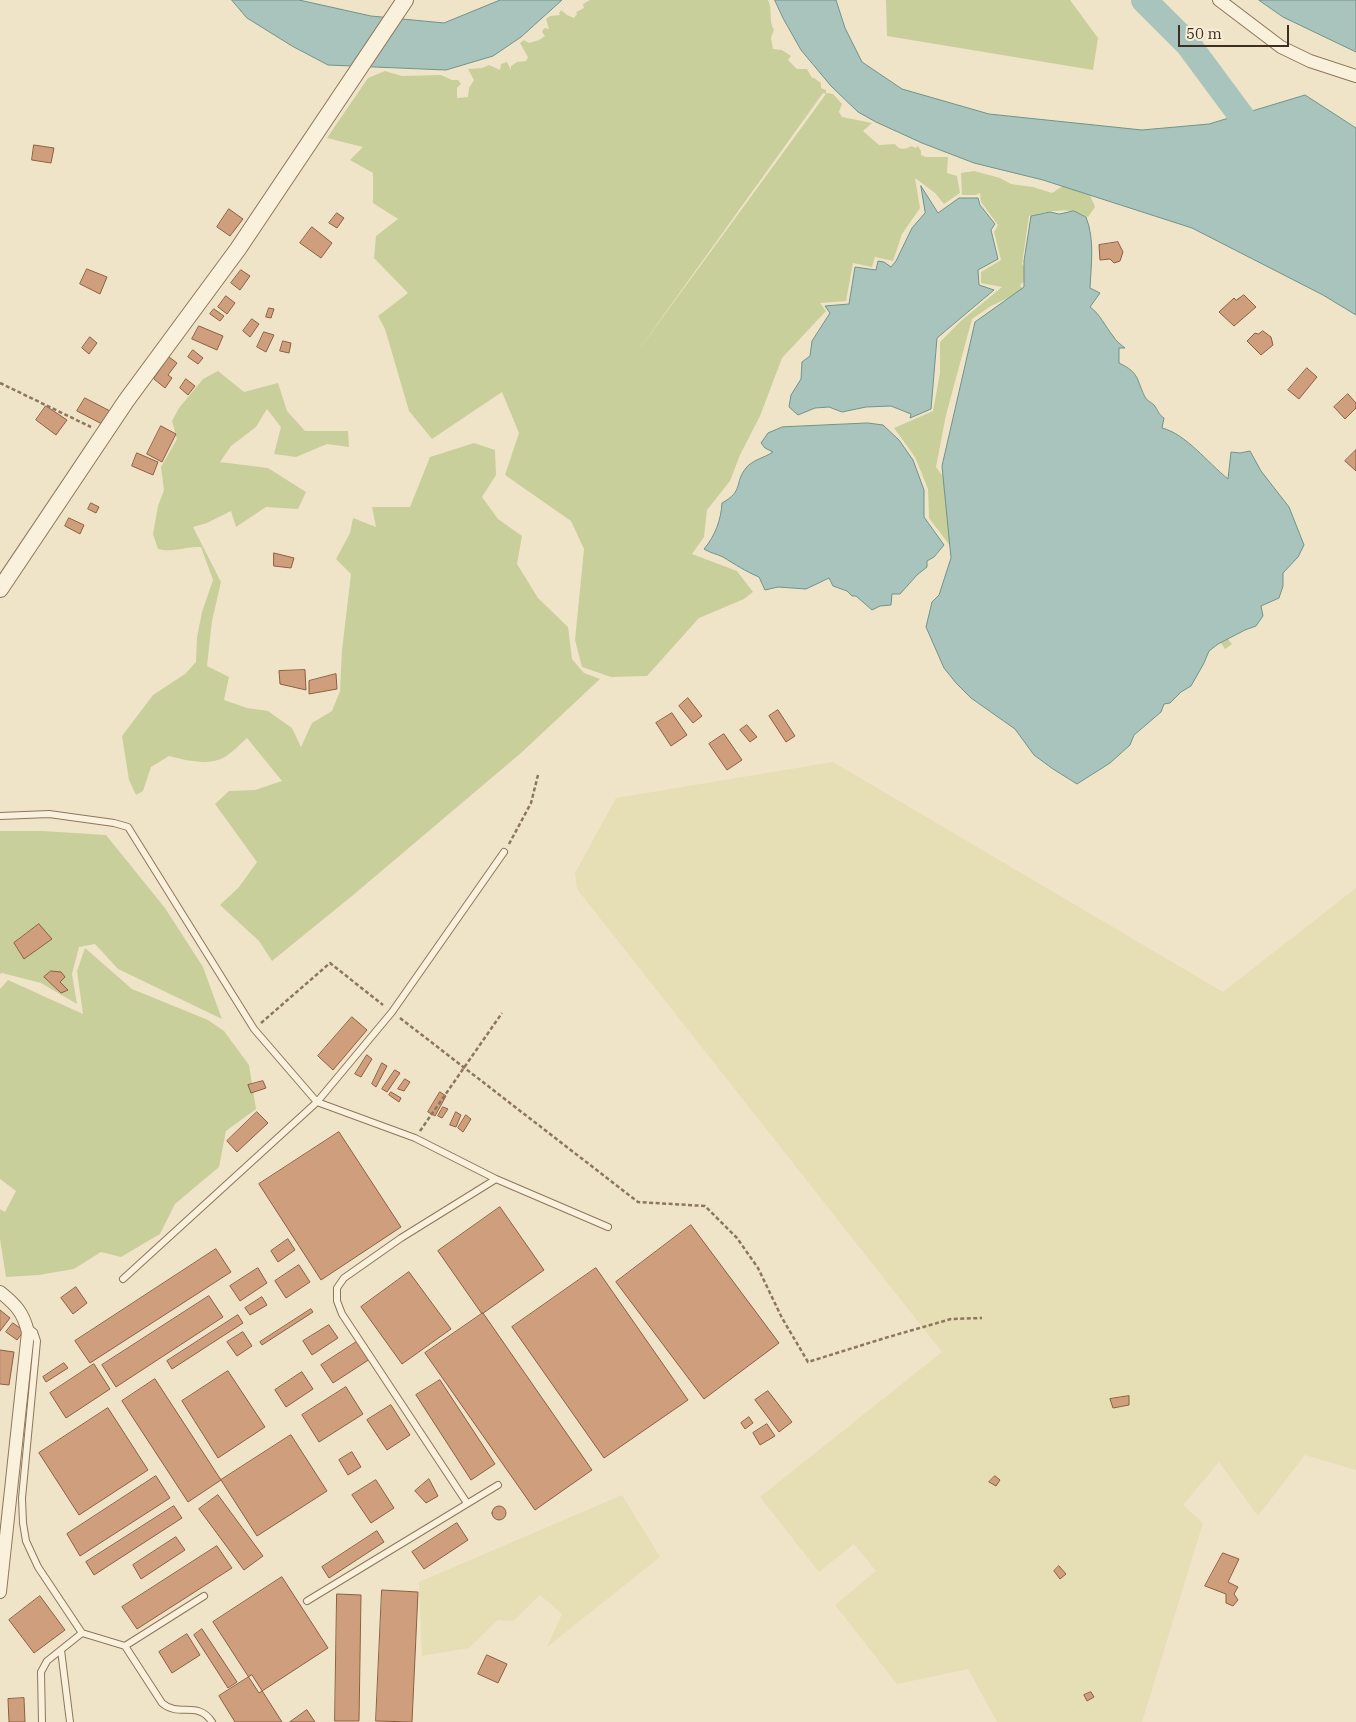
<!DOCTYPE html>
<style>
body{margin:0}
#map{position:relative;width:1356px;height:1722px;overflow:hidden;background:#f0e4c8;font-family:"IBM Plex Serif",serif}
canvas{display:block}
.scale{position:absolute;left:1178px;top:25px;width:111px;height:22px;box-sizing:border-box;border:2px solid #3d2e20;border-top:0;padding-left:6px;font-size:15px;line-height:18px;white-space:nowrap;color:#3d2e20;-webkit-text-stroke:4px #f7eed8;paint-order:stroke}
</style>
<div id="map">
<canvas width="1356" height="1722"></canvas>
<div class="scale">50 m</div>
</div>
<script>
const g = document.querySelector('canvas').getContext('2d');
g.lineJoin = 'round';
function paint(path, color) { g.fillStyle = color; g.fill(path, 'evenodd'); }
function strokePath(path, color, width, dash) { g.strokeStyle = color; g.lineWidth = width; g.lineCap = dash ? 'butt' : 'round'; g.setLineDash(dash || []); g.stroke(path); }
const farmland = new Path2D(`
 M833,762l390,230 133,-104v582l-51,-15 -47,61 -39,-54 -36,43 20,18 -61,199h-145l-29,-53 -71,15 -62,-79 41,-34 -22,-27 -35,28 -59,-75 182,-145 -365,-463 -2,-16 41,-75z
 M622,1495l38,62 -113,90 15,-33 -22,-19 -27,26 -15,-1 -29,28 -47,8 -3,-74z`);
const green = new Path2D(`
 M590,0h178c5,10 0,20 6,30l-3,8 2,11 9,1 9,6 -3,4 9,9h10l5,9h2l7,5v5l5,2v3l7,1 9,10 -3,8 3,5 30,6 -9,8 16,14 16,-1c5,7 10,5 17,2l3,2 3,-2 3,5v4l5,2h22l-1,16 10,3 3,17 -16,11 -9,-11 -20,-15 5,30 -18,26 -9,27 -18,-4 -3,10 -19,-4 -7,38 -26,2 6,8 -44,47 -22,58 -20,39 -10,26 -23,29 -3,27 -12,17 45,17 16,21 -9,7 -45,19 -52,58 -36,1 -29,-10 -7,-27 9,-91 -13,-28 -66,-46 14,-42 -17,-41 -70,47 -23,-28 -24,-82 -7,-13 30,-23 -34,-35 2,-22 22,-17 -25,-16v-30l-23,-13 13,-13 -36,-9 41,-60 17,-7 17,5 39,-1 11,5h6l3,4 -4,4v10l11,-1 1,-9 5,-8 -6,-11 14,-1 7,-3 11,5 1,-6 6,-2 4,8v-4l6,-4 9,-1 2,-4 -8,-14 4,-3 5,3 10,-3 6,-4 -3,-4 2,-4 5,1 -3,-10 4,-3 10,-1 -1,-2 2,-3 6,5 7,3 3,-4 -1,-2 8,-4 -1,-4zM823,93l3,1 -191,261z
 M886,0h184l28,38 -5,32 -206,-34z
 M974,171l26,7 11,6 22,3 19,6 17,-11 21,13 5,12 -7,10c-21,-11 -37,-6 -59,-1l-7,48 10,10 -12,11 43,69 162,281 7,9 -7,5 -22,-33 -187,-322 -25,12 -19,13 -26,96 -10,52 12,16 3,64 -22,-29 -1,-29 -13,-32 -21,-29 39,-17 7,-38v-31l22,-22 40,-33 -21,-4v-11l20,-12 -7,-28 4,-7 -17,-23 -1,-9 -4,2h-14l-1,-22z
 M218,371l26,21 34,-9 9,28 18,20h43l1,16 -22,-3 -31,13 -22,-3 7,-27 -14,-18 -11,18 -25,19 -11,16 48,6 38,24 -8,17 -32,-2 -30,20 -5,-16 -24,12 -14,4 28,55 -9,39 -5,45 22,11 -5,23 23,8 21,3 24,17 9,19 11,-24 20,-12 8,-20 2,-41 9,-76 -15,-15 14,-26 3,-15 23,9 -4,-20h38l20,-50 44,-14 21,7 1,25 -14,22 16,22 24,17 -5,28 21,34 30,29 4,32 12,14 16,6 -79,74 -169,143 -80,65 -13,-20 -39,-36 19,-18 18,-25 -42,-58 14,-13 26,-1 27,-9 -35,-43c-7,6 -15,15 -24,20 -16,8 -38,2 -54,-2l-18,11 -8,24 -7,4 -7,-15 -7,-44 31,-41 32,-21 11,-12 1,-25 5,-25 11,-32 -12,-33c-15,-1 -28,6 -43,2l-5,-15 5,-28 6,-16 -3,-23 16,-28 -5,-18 7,-13 24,-29z
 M0,831h43l63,4 59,73 38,59 19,52 -104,-50 -23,-25 -16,3 -7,27 5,30 -36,-21 -39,-10 -2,1z
 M85,948l47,41 76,31 16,11 25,34 7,44 -30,22 -7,36 -44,37 -15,30 -39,23 -20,-5 -27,17 -35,6 -33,2 -6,-38v-30l5,3 11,-21 -16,-12v-190l8,-9 75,34 -6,-43z`);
const water = new Path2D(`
 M232,0h67l72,16 73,7 56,-23h62l-41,37 -28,19 -47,14 -118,-5 -36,-19 -45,-28z
 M775,0h61l9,28 17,34 40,27 87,25 153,16 67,-6 96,-29 51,33v187l-33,-20 -131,-67 -149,-48 -69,-17 -52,-20 -46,-21 -18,-10 -27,-26 -30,-36 -17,-30z
 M1259,0h97v52l-73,-35z
 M921,186l17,27 21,-15h19l2,7 15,19 -4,6 7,29 -20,11 1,15 15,5 -57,48 -6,71 -21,9 1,-4 -20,-8 -25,1 -24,5 -13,-5 -14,1 -17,7 -9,-8 2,-12 10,-16 1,-17 8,-6 2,-15 18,-28 -5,-7 24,-2 6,-37 21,3 2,-9 6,1 7,5 5,-6 16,-33 13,-15z
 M1074,211l12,6c9,23 5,47 4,71l10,5 -10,14c10,7 15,19 23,29 3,5 7,8 12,12h-6v15c21,10 17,16 26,34 2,4 6,5 9,8 4,5 4,9 10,13l-2,10c24,6 46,35 66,51l3,-27 9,1 10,-2 11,20 28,36 15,38 -6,12 -15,16v13l-4,12 -18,8 2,10 -7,10 -11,4 -27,14 -9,7 -5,12 -13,23 -10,6 -11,11 -6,1 -3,8 -27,23 -4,10 -20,18 -33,21 -24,-15 -19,-14 -19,-26 -44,-31 -15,-15 -12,-15 -18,-41 6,-25 7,-7 12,-37 -9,-92 33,-144 49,-35v-26l7,-45 19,-4 9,2z
 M868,423l15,2 16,15 14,20 11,30v27l20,28 -10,12 -7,4v6l-10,8 -17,19h-8l-1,11 -11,1 -8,4 -16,-14h-4l-5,-5 -14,-5 -4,-8 -23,11 -28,-2 -13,3 -6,-13c-14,-6 -23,-12 -36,-20 -6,-3 -13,-4 -19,-8 11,-13 17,-29 18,-46 22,-12 12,-20 24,-35 6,-8 18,-10 27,-16l-8,-4 -4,-5 7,-10 14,-6z`);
const river = new Path2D(`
 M1144,0l44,44 74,100`);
const building = new Path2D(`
 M34,145l20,3 -3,15 -19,-3z
 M229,209l14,10 -13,17 -13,-9z
 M337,213l7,5 -7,10 -8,-5z
 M312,227l20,16 -11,15 -21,-15z
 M1118,242l5,10 -3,9 -6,2 -4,-4 -10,1 -1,-15z
 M87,269l20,8 -7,17 -20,-10z
 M241,270l9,6 -10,14 -9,-7z
 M1244,295l12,12 -22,19 -15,-14 15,-14 2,2z
 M226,296l9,7 -8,11 -9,-7z
 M269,308l5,1 -3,9 -5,-1z
 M214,309l10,7 -4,5 -10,-7z
 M252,319l7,5 -9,13 -7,-6z
 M199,326l24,10 -6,14 -25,-11z
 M1263,331l8,6 2,8 -12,10 -14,-14 8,-8 3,1z
 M264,332l10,3 -8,17 -9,-5z
 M90,337l7,6 -8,11 -7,-6z
 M283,341l8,2 -2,10 -9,-2z
 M193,350l10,8 -5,6 -10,-7z
 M169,357l8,6 -9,12 4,3 -7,10 -11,-9z
 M1307,368l10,9 -18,22 -11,-9z
 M186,379l9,7 -7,9 -8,-7z
 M1348,394l8,9v5l-11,11 -11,-12z
 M85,398l25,13 -8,13 -25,-13z
 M46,406l21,14 -11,15 -20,-15z
 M161,426l15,8 -14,28 -15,-8z
 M1356,450v21l-11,-10z
 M137,453l21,9 -5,13 -21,-9z
 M91,503l8,4 -3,6 -8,-4z
 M69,518l15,7 -4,9 -15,-8z
 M274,553l20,5 -3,10 -17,-2z
 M305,670l1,20 -26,-6 -1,-13z
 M336,674l1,15 -28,5v-13z
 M688,698l14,18 -9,7 -14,-17z
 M778,710l17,26 -9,6 -17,-26z
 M672,713l15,22 -16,11 -15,-23z
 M747,725l10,12 -7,5 -10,-12z
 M724,734l18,26 -15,10 -18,-26z
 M39,924l13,15 -28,20 -10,-16z
 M51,971l10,1 4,5 -5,5 8,8 -7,3 -17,-16z
 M352,1017l15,13 -34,40 -15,-14z
 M367,1055l5,4 -11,18 -6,-3z
 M382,1063l5,3 -11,21 -4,-3z
 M395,1070l5,3 -13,19 -5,-3z
 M405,1079l5,3 -6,9 -6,-2z
 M263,1081l3,7 -15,5 -3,-8z
 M391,1092l10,6 -2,4 -10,-7z
 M440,1092l6,4 -11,20 -7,-4z
 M443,1107l5,2 -6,9 -4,-2z
 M257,1112l11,11 -31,29 -10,-11z
 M456,1112l5,3 -5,12 -6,-2z
 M466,1115l5,4 -8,13 -5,-4z
 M339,1132l62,95 -80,53 -62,-96z
 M500,1207l44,63 -62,44 -44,-63z
 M691,1225l88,118 -75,56 -88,-117z
 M288,1239l7,11 -17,12 -7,-11z
 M216,1249l15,23 -141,91 -15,-22z
 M299,1265l11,17 -24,16 -11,-17z
 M258,1268l9,15 -27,18 -10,-15z
 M596,1268l92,132 -84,58 -92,-131z
 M409,1272l42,57 -49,35 -41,-57z
 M76,1287l11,16 -14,11 -12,-16z
 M209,1296l14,21 -107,70 -14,-22z
 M262,1297l5,8 -17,10 -5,-7z
 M311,1309l2,3 -51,33 -2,-3z
 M0,1310l10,8 -10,13z
 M483,1313l109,157 -57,40 -110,-157z
 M238,1315l5,8 -71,46 -5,-8z
 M13,1323l11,8 -7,9 -11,-8z
 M329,1325l9,13 -26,17 -9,-14z
 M243,1332l9,14 -15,10 -10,-14z
 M358,1341l12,18 -37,24 -12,-18z
 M0,1350l14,2 -5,33 -9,-1z
 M64,1363l4,5 -22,14 -3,-5z
 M94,1364l16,25 -44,29 -16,-25z
 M228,1371l37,56 -47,31 -36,-57z
 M302,1372l11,17 -27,18 -11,-17z
 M155,1379l66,101 -33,22 -66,-101z
 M440,1380l55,84 -24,16 -55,-85z
 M346,1387l17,27 -44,28 -17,-27z
 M768,1391l24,31 -13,10 -24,-32z
 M1129,1396v9l-16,3 -3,-9z
 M391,1405l19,30 -23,15 -20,-30z
 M108,1408l40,62 -69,45 -40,-62z
 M749,1417l4,6 -8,6 -4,-6z
 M767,1424l8,12 -15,9 -7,-12z
 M291,1435l36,56 -70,45 -36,-56z
 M352,1452l9,15 -13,8 -9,-15z
 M156,1476l14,22 -90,58 -13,-22z
 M995,1476l5,4 -4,6 -7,-4z
 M429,1479l9,17 -12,7 -11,-12z
 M376,1480l18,28 -23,15 -19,-28z
 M218,1495l45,61 -19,14 -45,-61z
 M174,1506l8,12 -88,57 -8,-13z
 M492 1513a7 7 0 1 1 14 0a7 7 0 1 1-14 0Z
 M457,1523l11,17 -44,29 -12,-17z
 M377,1531l7,11 -55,36 -7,-11z
 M176,1537l9,13 -44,29 -8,-14z
 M217,1546l15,22 -95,61 -15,-22z
 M1223,1553l16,6 -11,23 10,5 -4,7 4,6 -5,6 -7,-3v-9l-21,-8z
 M1059,1566l7,8 -6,5 -6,-8z
 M282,1577l46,71 -69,45 -46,-71z
 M382,1590l36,2 -6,130 -36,-1z
 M337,1594l24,1 -2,126h-24z
 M40,1596l25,34 -31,23 -25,-33z
 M202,1629l35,53 -9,6 -34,-53z
 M187,1634l13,21 -28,18 -13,-21z
 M487,1655l20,9 -9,19 -20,-9z
 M252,1675l30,47h-47l-16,-26z
 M1091,1692l3,5 -7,4 -3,-6z
 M24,1698l1,24h-16l-1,-23z
 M307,1710l8,12h-25z`);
const path = new Path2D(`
 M0,383l91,44
 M509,844l22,-41 7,-28
 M400,1018l238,184 67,4 32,32 21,30 24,50 26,44 77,-24 66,-19 31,-1
 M261,1023l69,-60 53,42
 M420,1131l82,-118`);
const service = new Path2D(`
 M0,816l49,-2 65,9 14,4 126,202 63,73 98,36 81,41 112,48
 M123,1279l194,-177 75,-90 112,-160
 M29,1328l5,4 3,9 -15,157 1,25 3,18 12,26 44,66
 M467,1503l-125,-189 -5,-13v-13l7,-10 57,-40 95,-59
 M307,1601l191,-116
 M125,1646l37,57c17,15 36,-3 50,19
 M61,1650l9,72
 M42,1722l-1,-50 6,-11 35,-28 43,13 79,-50`);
const minor = new Path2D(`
 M1219,0l62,47 29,14 46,15
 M0,1292c16,13 23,20 28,40l-28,260`);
const tertiary = new Path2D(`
 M0,589l126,-188 112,-152 167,-249`);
paint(farmland, '#e6deb5');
paint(green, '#c9cf9b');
paint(water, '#a9c4bc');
strokePath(water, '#6f938a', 1);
strokePath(river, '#a9c4bc', 26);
paint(building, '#cf9f7d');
strokePath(building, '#8d5f41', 1);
strokePath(service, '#8d765c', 8);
strokePath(minor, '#8d765c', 14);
strokePath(tertiary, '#8d765c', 18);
strokePath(path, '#8d765c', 2.5, [4, 2.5]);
strokePath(service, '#faf1dc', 6);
strokePath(minor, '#faf1dc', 12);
strokePath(tertiary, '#faf1dc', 16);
</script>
